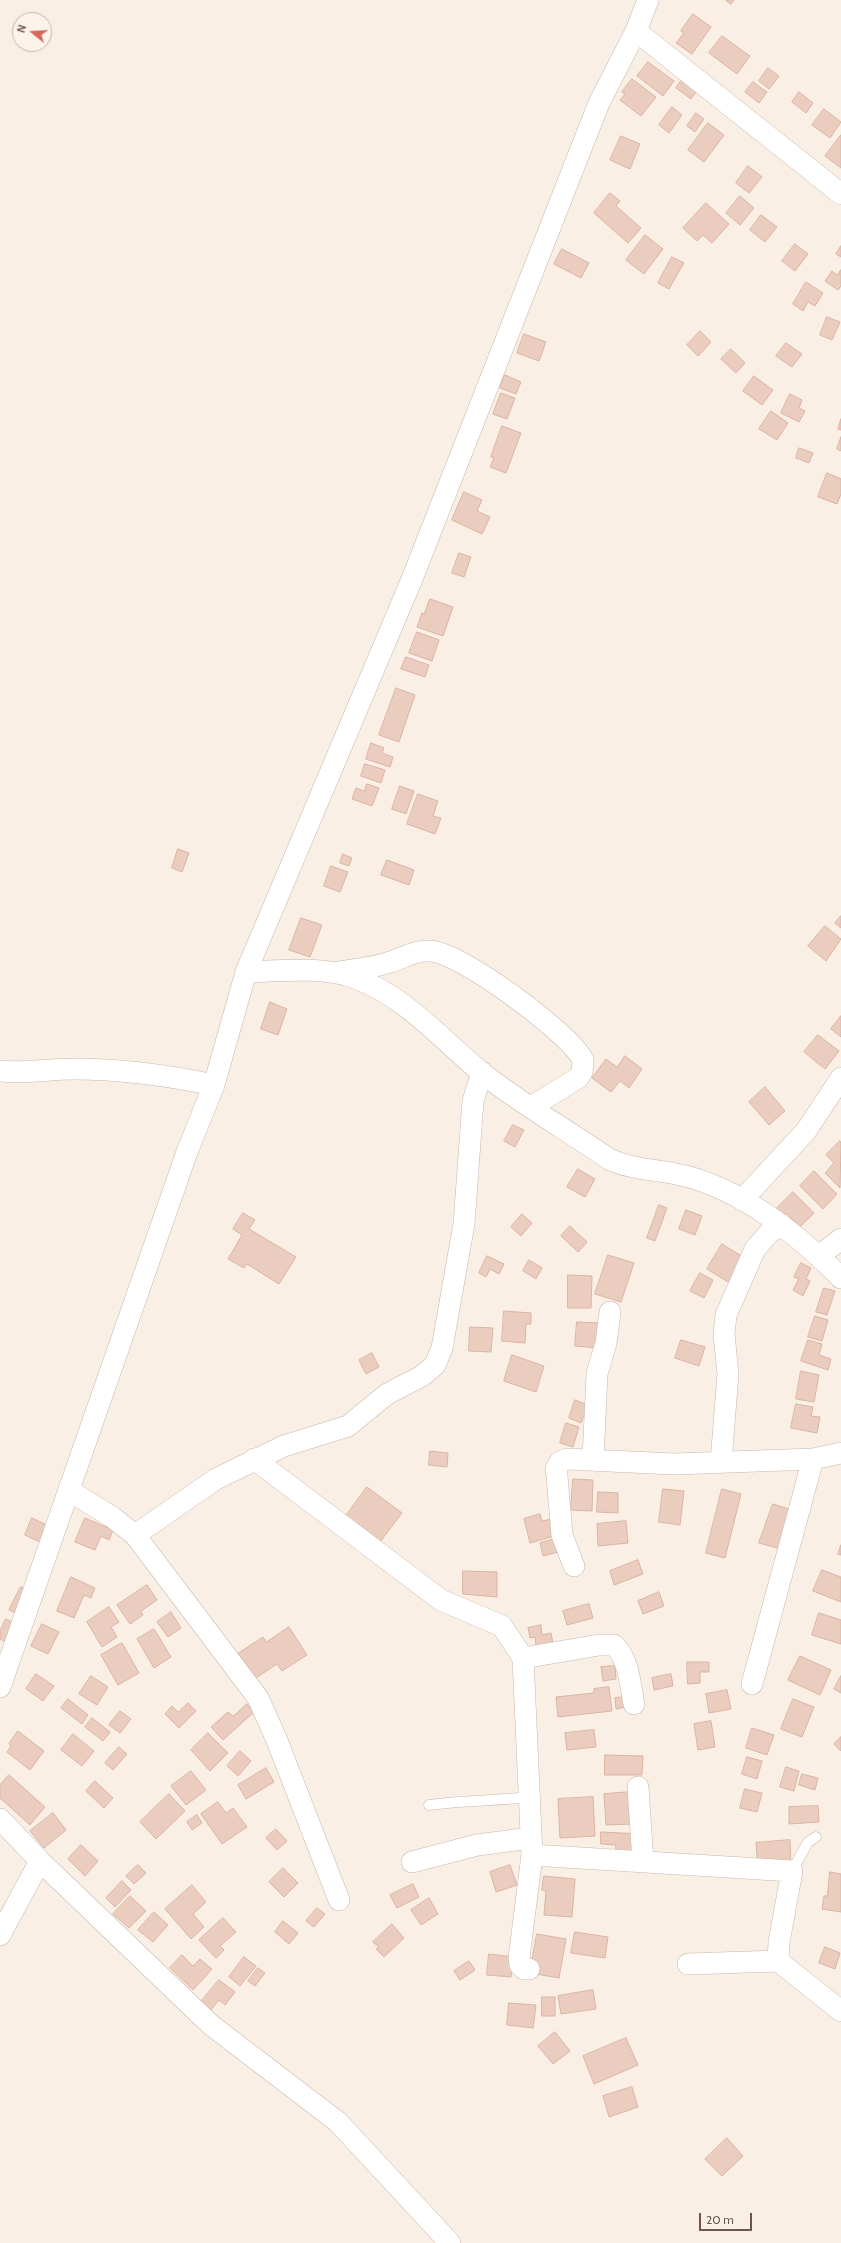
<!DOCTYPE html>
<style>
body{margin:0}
#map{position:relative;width:841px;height:2243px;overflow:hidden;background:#f9efe5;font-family:Cabin,sans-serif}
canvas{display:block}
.north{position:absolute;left:12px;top:12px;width:40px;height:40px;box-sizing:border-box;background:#fcf4ea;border:1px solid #c3b5ab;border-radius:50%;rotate:288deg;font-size:11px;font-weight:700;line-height:16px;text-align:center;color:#6e564d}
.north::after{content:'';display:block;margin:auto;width:14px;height:18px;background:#d36a59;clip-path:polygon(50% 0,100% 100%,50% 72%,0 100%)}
.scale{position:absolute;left:699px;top:2213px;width:53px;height:18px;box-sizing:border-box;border:2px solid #6e564d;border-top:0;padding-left:5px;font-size:12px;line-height:14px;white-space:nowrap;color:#6e564d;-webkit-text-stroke:3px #fcf4ea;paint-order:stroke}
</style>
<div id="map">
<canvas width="841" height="2243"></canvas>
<div class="north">N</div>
<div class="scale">20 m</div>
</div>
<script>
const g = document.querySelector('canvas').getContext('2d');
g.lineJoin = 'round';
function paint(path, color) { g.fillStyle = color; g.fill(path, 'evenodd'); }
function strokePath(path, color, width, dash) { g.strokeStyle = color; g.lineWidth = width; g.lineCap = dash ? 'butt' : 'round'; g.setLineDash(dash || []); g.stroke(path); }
const building = new Path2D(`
 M726,0h8l-3,4z
 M693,14l18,13 -19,27 -16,-11 8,-10 -3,-2z
 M722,36l28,20 -13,18 -28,-21z
 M648,62l26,19 -11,15 -26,-20z
 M768,68l11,8 -10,13 -10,-8z
 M683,78l15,11 -7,10 -15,-11z
 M632,79l24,18 -15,19 -21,-16 5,-6 -3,-2z
 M753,82l14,10 -8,11 -14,-11z
 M799,92l14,11 -7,10 -14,-11z
 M672,107l10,8 -13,18 -10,-8z
 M824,109l17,13 -11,16 -18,-13z
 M696,113l8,6 -9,13 -8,-6z
 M708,123l16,12 -20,27 -16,-12z
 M841,135v33l-16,-12z
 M621,136l19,8 -10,25 -20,-9z
 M748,166l14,11 -13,16 -13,-10z
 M610,193l10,8 -4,5 25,22 -13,15 -34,-30z
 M740,196l14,12 -14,17 -14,-12z
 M706,203l23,21 -17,19 -9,-8 -6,6 -14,-13z
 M761,215l16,12 -12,15 -15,-12z
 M645,235l18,14 -19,25 -18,-14z
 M795,244l13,10 -13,17 -13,-10z
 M841,246v11l-5,-3z
 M562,249l27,14 -8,15 -27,-14z
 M672,257l12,6 -15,26 -11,-6z
 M841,270v16l-3,4 -13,-9 7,-10 5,4z
 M806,282l17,11 -8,13 -7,-4 -5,9 -10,-7z
 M827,317l13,5 -8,18 -12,-5z
 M700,331l11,11 -13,14 -11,-11z
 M524,334l22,8 -7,19 -22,-8z
 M786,343l16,11 -10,13 -16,-11z
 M731,349l14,14 -9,10 -15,-14z
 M505,375l16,7 -5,12 -16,-6z
 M754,376l19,14 -11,15 -19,-14z
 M501,393l14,5 -8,21 -14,-5z
 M790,394l12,6 -3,8 6,3 -6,11 -18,-9z
 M771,411l17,12 -11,17 -18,-11z
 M841,419v11l-3,-1z
 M502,426l19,7 -15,40 -16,-6 4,-9 -3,-1z
 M841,437v14l-4,-2z
 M799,448l14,5 -4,10 -13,-5z
 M827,473l14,6v15l-4,10 -19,-7z
 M464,492l18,8 -5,11 13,6 -8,17 -30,-14z
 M459,553l12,4 -7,20 -12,-4z
 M430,599l23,8 -10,29 -26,-9 5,-14 2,1z
 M417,632l22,8 -7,21 -23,-8z
 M406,657l23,8 -4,12 -24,-8z
 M396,688l19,7 -16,47 -20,-7z
 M371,743l13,5 -2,5 11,4 -3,10 -24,-8z
 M365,764l20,6 -4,13 -20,-7z
 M367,784l12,4 -7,18 -20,-7 4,-11 8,3z
 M400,786l14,5 -8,23 -14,-5z
 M418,794l20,7 -5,15 8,2 -6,16 -28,-10z
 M178,849l11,4 -7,19 -10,-4z
 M343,854l9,4 -3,8 -9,-3z
 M387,860l27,10 -5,15 -28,-10z
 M331,866l17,6 -8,20 -16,-6z
 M841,916v12l-6,-5z
 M301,918l21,7 -12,32 -21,-7z
 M825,926l16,13 -15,22 -18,-15z
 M270,1002l17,7 -9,26 -17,-6z
 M841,1016v21l-10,-8z
 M818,1035l21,16 -14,18 -21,-17z
 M625,1056l17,13 -13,19 -9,-7 -9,11 -19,-14 14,-19 11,8z
 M765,1087l20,24 -16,14 -20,-23z
 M513,1125l11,5 -9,17 -11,-6z
 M840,1141l1,2 -1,45 -15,-15 9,-10 -8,-8z
 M578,1169l17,10 -10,18 -18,-10z
 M814,1171l23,23 -14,15 -23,-23z
 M793,1192l21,21 -14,14 -14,-14 -4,4 -7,-7z
 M659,1205l8,3 -12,33 -8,-3z
 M686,1210l16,6 -7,19 -16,-6z
 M243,1213l12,7 -6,9 47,28 -17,27 -32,-20 -3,4 -16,-9 14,-24 -9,-6z
 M522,1214l10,9 -11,13 -10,-9z
 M570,1226l17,16 -9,10 -17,-16z
 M722,1244l26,16 -15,25 -26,-16z
 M608,1255l26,8 -13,39 -26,-8z
 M487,1256l17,8 -5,10 -9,-5 -4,8 -7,-4z
 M529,1260l13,8 -6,11 -13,-8z
 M801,1263l10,5 -5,11 4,2 -7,15 -10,-6 6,-11 -5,-2z
 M700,1273l13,7 -9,18 -14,-7z
 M568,1275l24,1 -1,32h-23z
 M824,1288l11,3 -8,24 -11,-3z
 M504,1311l27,2v11h-5l-1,19 -23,-2z
 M815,1316l13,4 -6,21 -14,-4z
 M577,1322l23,1 -1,25 -24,-2z
 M470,1327l23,1 -2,24 -22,-1z
 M681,1340l24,7 -6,19 -24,-8z
 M808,1340l14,4 -3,11 12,4 -3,11 -27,-9z
 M372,1353l7,14 -13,7 -7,-14z
 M512,1355l32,11 -8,26 -32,-11z
 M801,1371l18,4 -5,27 -18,-3z
 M575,1400l13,5 -7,18 -12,-5z
 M796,1404l17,3 -2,9 9,1 -3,16 -26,-5z
 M566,1423l13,4 -6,20 -13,-4z
 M430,1451l18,2 -1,14 -18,-2z
 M573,1479l20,1 -1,31 -21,-1z
 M367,1487l35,26 -22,29 -34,-26z
 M663,1489l21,2 -4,34 -21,-3z
 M722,1489l19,5 -16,64 -19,-5z
 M598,1492l20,1v20l-21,-1z
 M773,1504l19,6 -11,39 -22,-6z
 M540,1514l2,7 10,-2 5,16 -27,8 -6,-24z
 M32,1518l21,10 -11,15 -17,-8z
 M85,1518l28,12 -4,10 -8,-4 -6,14 -20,-8z
 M626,1521l2,22 -30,3 -1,-22z
 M558,1538l4,13 -19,5 -3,-13z
 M841,1545v10l-3,-1z
 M638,1560l5,14 -29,11 -4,-14z
 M822,1570l19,7v25l-28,-11z
 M463,1571l34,1v25l-34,-3z
 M71,1577l24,11 -4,10 -7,-3 -10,23 -17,-7z
 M147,1585l10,15 -16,11 2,4 -13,9 -13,-19z
 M21,1587l10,5 -11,23 -11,-5z
 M659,1592l5,14 -21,8 -5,-13z
 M589,1604l4,14 -26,7 -4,-14z
 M109,1607l10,15 -8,5 6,10 -15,10 -15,-25z
 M171,1612l10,16 -13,9 -11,-15z
 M819,1613l22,7v24l-29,-9z
 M6,1619l15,8 -9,18 -12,-6v-8z
 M42,1624l17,8 -11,22 -17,-8z
 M541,1625l1,10 9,-2 3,16 -17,3 -2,-15 -5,1 -2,-10z
 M289,1627l18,28 -25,16 -5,-7 -24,16 -16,-26 26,-17 3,5z
 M154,1629l17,28 -17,11 -17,-29z
 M122,1643l17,30 -21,12 -17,-30z
 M800,1656l31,14 -11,25 -32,-15z
 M687,1662h22v10h-9v11l-12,1z
 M615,1666l1,13 -13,2 -2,-14z
 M36,1674l18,12 -11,15 -17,-12z
 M671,1674l2,12 -19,4 -2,-12z
 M91,1676l17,11 -11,18 -18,-11z
 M841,1676v17l-7,-4z
 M609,1687l3,24 -54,6 -2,-20 38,-4v-4z
 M727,1690l4,19 -22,4 -3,-19z
 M626,1697l1,10 -11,2 -1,-11z
 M68,1699l20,16 -6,9 -21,-16z
 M793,1699l21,8 -12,30 -21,-8z
 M188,1703l8,8 -17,17 -14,-14 7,-8 6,6z
 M247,1704l7,8 -31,28 -12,-13 17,-15 5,4z
 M120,1711l11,8 -11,14 -11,-8z
 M92,1718l18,14 -7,9 -18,-14z
 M711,1721l4,26 -17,3 -4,-26z
 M752,1728l22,7 -7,20 -21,-7z
 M594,1730l2,17 -29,3 -2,-17z
 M18,1731l26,20 -14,19 -23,-18 4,-6 -2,-2z
 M208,1733l20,20 -18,18 -19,-21z
 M73,1734l21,17 -12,15 -21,-16z
 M841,1737v14l-7,-7z
 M119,1747l8,7 -14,16 -8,-7z
 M240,1751l11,10 -13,15 -11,-10z
 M605,1755l38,1 -1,19h-37z
 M747,1757l15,4 -5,18 -15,-5z
 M786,1767l13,4 -5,20 -14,-4z
 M266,1768l8,14 -28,17 -8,-14z
 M191,1771l15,19 -20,15 -15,-19z
 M802,1774l16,4 -3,12 -16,-5z
 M9,1775l36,32 -15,18 -30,-27v-13z
 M95,1781l18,17 -9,10 -18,-17z
 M745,1789l17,4 -5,19 -17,-4z
 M632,1792l2,32 -28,1 -2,-31z
 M169,1794l16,17 -29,28 -16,-17z
 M593,1797l2,39 -35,2 -2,-39z
 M218,1802l8,11 7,-5 14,19 -25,17 -21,-30z
 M818,1806l1,16 -30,2v-17z
 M53,1813l13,17 -22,18 -14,-17z
 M197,1815l5,8 -10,7 -5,-8z
 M276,1829l11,12 -10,9 -11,-12z
 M601,1832l40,2 -1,25 -25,-1 1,-13 -15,-1z
 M790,1840l1,25 -33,3 -2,-25z
 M81,1845l17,16 -13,15 -17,-17z
 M138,1865l8,8 -12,11 -8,-8z
 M510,1865l7,20 -21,7 -6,-20z
 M283,1868l15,15 -14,14 -15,-15z
 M830,1872l11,2v38l-19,-3 2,-13h3z
 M544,1876l31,3 -3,38 -28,-2 2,-24 -4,-1z
 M122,1881l9,9 -16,17 -9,-9z
 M413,1884l6,13 -22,11 -7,-13z
 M192,1885l14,17 -13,12 11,13 -13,12 -26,-30z
 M130,1896l16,15 -17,17 -16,-14z
 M429,1898l9,16 -17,11 -10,-15z
 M317,1908l8,6 -11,13 -8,-6z
 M154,1912l14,13 -15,17 -15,-12z
 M223,1918l13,14 -16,14 4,4 -8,8 -17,-18z
 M283,1921l15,12 -9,11 -14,-12z
 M392,1924l12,14 -20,19 -8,-8 3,-2 -6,-5z
 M575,1932l33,5 -3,21 -34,-5z
 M537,1934l29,5 -7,39 -29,-5z
 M825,1947l15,6 -5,16 -16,-6z
 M489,1954l24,3 -2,20 -24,-2z
 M182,1955l11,11 7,-7 12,10 -19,21 -23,-22z
 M244,1957l12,9 -16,20 -11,-9z
 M469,1961l6,9 -15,10 -6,-9z
 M258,1968l7,5 -10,13 -7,-5z
 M219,1980l16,12 -10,13 -6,-5 -9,11 -10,-8z
 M593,1990l3,19 -35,5 -3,-18z
 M542,1997h13v19h-13z
 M509,2003l27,2 -3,23 -26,-3z
 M555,2032l15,19 -17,13 -15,-18z
 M626,2038l12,27 -44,19 -11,-28z
 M632,2087l6,20 -29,10 -6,-21z
 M727,2138l16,18 -21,20 -17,-17z`);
const service = new Path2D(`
 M429,1805c34,-5 67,-4 100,-8
 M792,1871l16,-29 8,-5`);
const minor = new Path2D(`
 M636,31l205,163
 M246,972c33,-1 78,-6 109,6 50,18 86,61 126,94 40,32 86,58 128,87 23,11 47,10 72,16 59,13 118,60 160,103
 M339,972c16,-3 35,-4 51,-10 14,-4 24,-12 40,-11 29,0 141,83 153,109l-1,12 -4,6 -47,29
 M0,1071c24,3 49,-2 74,-2 48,0 92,6 140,16
 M742,1200l64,-69 35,-53
 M819,1256l22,-17
 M254,1459l187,141 61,26 21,32 9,197 260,16 -13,71 -1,19 63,50
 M593,1460l4,-86 9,-31 4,-31
 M721,1462l7,-88 -4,-40 2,-19 29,-66 15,-17 11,-6
 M70,1491l42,26 23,18 123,163 18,40 63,162
 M135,1535l81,-56 68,-33 64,-20 39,-32 35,-18 13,-11 7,-17 22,-124 9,-123 9,-29
 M574,1566l-12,-31 -5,-59 -1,-7 4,-7 7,-3 107,5 139,-5 28,-6
 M523,1658l76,-13h15c15,14 16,39 20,59
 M752,1684l61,-225
 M0,1687l187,-535 27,-67 32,-113 166,-393 187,-476 37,-72 12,-31
 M638,1787l5,75
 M0,1819l40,42 171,164 127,97 112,121
 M412,1862l65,-17 54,-7
 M0,1935l40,-74
 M688,1964l90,-3
 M529,1969h-5l-4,-4 -1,-7 13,-103`);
paint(building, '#ebcdc0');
strokePath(building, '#dbb3a2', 1);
strokePath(service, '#c8b7ac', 11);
strokePath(minor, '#c8b7ac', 22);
strokePath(service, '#fff', 10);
strokePath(minor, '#fff', 21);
</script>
